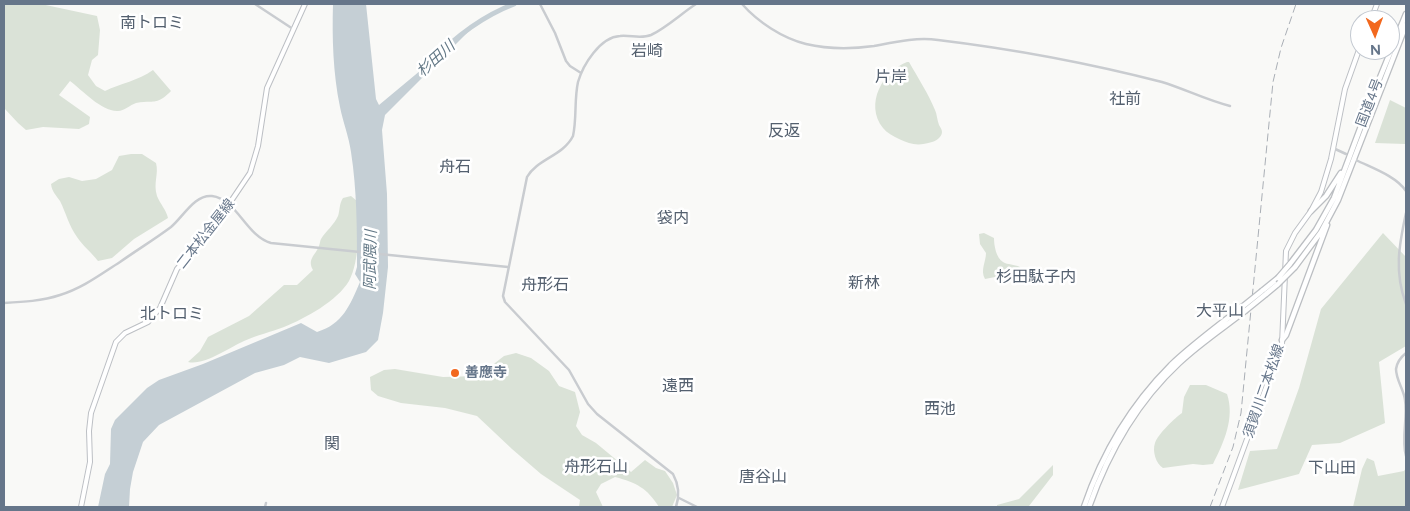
<!DOCTYPE html>
<meta charset="utf-8">
<style>
body{margin:0}
#map{position:relative;width:1410px;height:511px;overflow:hidden;background:#f9f9f7;font-family:Figtree,sans-serif}
canvas{display:block}
.frame{position:absolute;inset:0;border:5px solid #66768a;pointer-events:none}
.north{position:absolute;left:1350px;top:10px;width:50px;height:50px;box-sizing:border-box;background:#fff;border:1px solid #c2c8d0;border-radius:50%;rotate:178deg;font-size:14px;font-weight:700;line-height:20px;text-align:center;color:#66768a}
.north::after{content:'';display:block;margin:auto;width:18px;height:22px;background:#f2681e;clip-path:polygon(50% 0,100% 100%,50% 72%,0 100%)}
</style>
<div id="map">
<canvas width="1410" height="511"></canvas>
<div class="frame"></div>
<div class="north">N</div>
</div>
<script>
const g = document.querySelector('canvas').getContext('2d');
g.lineJoin = 'round';
function paint(path, color) { g.fillStyle = color; g.fill(path, 'evenodd'); }
function strokePath(path, color, width, dash) { g.strokeStyle = color; g.lineWidth = width; g.lineCap = dash ? 'butt' : 'round'; g.setLineDash(dash || []); g.stroke(path); }
function drawText(font, color, halo, rows, align = 'center') {
  g.font = font + ' Figtree,"Noto Sans JP",sans-serif'; g.lineWidth = 5; g.setLineDash([]); g.textBaseline = 'middle'; g.strokeStyle = halo; g.fillStyle = color; for (const [text, x, y, turn = 0] of rows) {
    g.save(); g.translate(x, y); g.rotate((+turn || 0) * Math.PI / 180); g.textAlign = isNaN(turn) ? turn : align; if (halo) g.strokeText(text, 0, 0); g.fillText(text, 0, 0); g.restore();
  }
}
const green = new Path2D(`
 M4,4h37l56,12 3,14 -2,25 -6,5 -4,15 8,11 9,5c16,-8 33,-10 48,-21l18,21c-16,16 -17,8 -35,12 -6,2 -12,8 -18,8 -16,1 -36,-21 -48,-30l-11,14 31,22 -1,7 -10,5 -36,-2 -17,3 -8,-7 -14,-15z
 M907,62h2c9,16 19,31 26,48 2,4 2,10 4,15 1,2 3,4 3,7 0,5 -6,9 -10,10 -13,4 -21,3 -33,-3 -6,-3 -12,-6 -16,-11 -19,-24 0,-57 24,-66z
 M1390,100l16,8v44l-1,-8 -30,-1z
 M131,154h11l14,9c3,11 -3,20 1,33 3,8 9,13 11,22l-34,21 -22,19 -14,3c-7,-9 -15,-15 -21,-24 -8,-11 -11,-24 -17,-36 -4,-6 -8,-9 -9,-17l8,-5 10,-2 13,4 14,-2 16,-9 7,-14z
 M351,196l6,5c2,22 3,60 -8,80 -12,20 -43,37 -65,46 -13,5 -27,8 -40,14 -14,6 -40,25 -56,21l12,-11 8,-14 41,-21 35,-31h13l16,-15c-6,-11 2,-14 6,-24 1,-3 1,-5 2,-7 5,-8 13,-14 17,-23 2,-6 1,-12 5,-18z
 M984,233l10,5c0,7 2,20 9,24 5,3 11,2 17,5l2,7 -3,5 -24,-2 -10,2c-5,-9 1,-17 1,-26l-6,-9 -1,-10z
 M1383,233l23,24v89l-27,16 6,61 -45,20 -28,2 -13,29 -61,16 12,-39 27,-2 22,-61 22,-79z
 M516,353l15,5 18,13 10,15 16,6 5,20 -4,14 6,9 14,8 35,29 14,-12 11,8 9,3 8,12 4,12 -5,12h-13c-12,-19 -22,-24 -44,-30l-14,7 -5,8 7,15h-24l1,-7 -39,-26 -29,-25 -35,-33 -32,-8 -44,-5 -23,-7 -7,-6 -1,-13 14,-7 11,-1 48,8 36,-1 8,-3 8,-10 9,-7z
 M1190,385h16l21,9c8,24 -3,48 -14,70l-10,1 -10,-1 -30,4c-7,-4 -11,-17 -8,-25 3,-9 20,-25 27,-30l2,-16z
 M1367,458l7,3 4,15 26,-5 2,-3v39h-53l9,-38z
 M1053,465v10l-24,31 -2,1h-30v-2l22,-6z`);
const water = new Path2D(`
 M333,4h33l10,95 3,6 96,-80 -90,90 -3,15 5,64 1,73 -5,46 -5,27 -12,12 -37,11 -29,-6 -16,8 -29,8 -96,52 -16,17 -10,30 -3,17 -1,18h-31l7,-33 5,-10 1,-35 4,-9 32,-32 12,-8 44,-16 98,-41 16,9c26,-8 33,-27 43,-50l-5,-8 2,-7c0,-39 0,-76 -6,-115 -2,-15 -8,-30 -11,-45 -7,-34 -8,-69 -7,-103z`);
const river = new Path2D(`
 M431,62c23,-24 52,-46 83,-58`);
const minor = new Path2D(`
 M255,4l38,25
 M540,4l15,29 11,28 4,5 11,7
 M742,4c16,18 40,34 64,40 21,5 46,5 68,2 21,-4 42,-9 64,-6 75,9 150,23 224,42 23,7 44,18 68,24
 M1333,148l13,6
 M1356,160c16,8 40,16 50,31
 M1406,213c-7,32 -12,59 0,91
 M4,303c19,-1 38,-2 56,-8 23,-7 41,-21 60,-33 17,-12 35,-23 51,-35 12,-10 24,-33 41,-31 25,3 34,40 59,47l237,24
 M1406,353c-5,4 -9,9 -10,16 0,11 8,21 9,31 3,18 -4,38 1,56
 M679,498l18,9
 M265,507l1,-4
 M676,507c4,-12 3,-22 -3,-33l-76,-60 -9,-10 -19,-34 -64,-68 -2,-6 24,-119c10,-18 36,-21 46,-41 4,-18 1,-36 5,-54 5,-17 22,-45 42,-46 11,-1 21,3 31,-1 15,-7 31,-22 45,-31`);
const major = new Path2D(`
 M1371,20l6,-16
 M81,507l9,-45 -1,-31 2,-18 25,-71 9,-9 23,-11 12,-14 17,-39 40,-47 33,-49 8,-27 9,-58 38,-84
 M1222,507l60,-163 4,-93 9,-18 16,-22 10,-19 10,-33 14,-70 15,-42`);
const highway = new Path2D(`
 M1311,211l15,-15 15,-23
 M1290,264l26,-34 18,-32 38,-101 34,-83
 M1295,267l26,-35 17,-32 68,-175
 M1262,291l16,-13
 M1266,294l12,-10
 M1282,340l4,-5 41,-110
 M1084,507c18,-53 47,-102 87,-142 22,-21 47,-39 71,-58
 M1089,507c19,-54 47,-104 90,-144 20,-19 44,-35 66,-52`);
const rail = new Path2D(`
 M1210,507l23,-60 8,-34 32,-331 8,-34 15,-44`);
const highwayBridge = new Path2D(`
 M1278,278l12,-14
 M1278,284l17,-17
 M1242,307l20,-16
 M1245,311l21,-17`);
const markers = [
 [455,373,5,"#f2681e"]
];
const streetNames = [
 ["国道4号",1370,103,-69],
 ["二本松金屋線",206,234,-52],
 ["須賀川二本松線",1264,391,-71]
];
const poiNames = [
 ["善應寺",465,373]
];
const waterNames = [
 ["杉田川",436,59,-42],
 ["阿武隈川",371,260,-89]
];
const quarterNames = [
 ["南トロミ",152,23],
 ["岩崎",647,51],
 ["片岸",891,77],
 ["社前",1125,99],
 ["反返",784,131],
 ["舟石",455,167],
 ["袋内",673,218],
 ["杉田駄子内",1036,277],
 ["新林",864,283],
 ["舟形石",545,285],
 ["大平山",1220,311],
 ["北トロミ",172,314],
 ["遠西",678,386],
 ["西池",940,409],
 ["関",332,444],
 ["舟形石山",596,467],
 ["下山田",1332,468],
 ["唐谷山",763,477]
];
paint(green, '#dae2d7');
paint(water, '#c5cfd5');
strokePath(river, '#c5cfd5', 5);
strokePath(major, '#bcbfc4', 6);
strokePath(highway, '#bbbec2', 7);
strokePath(minor, '#c9ccd0', 2.5);
strokePath(major, '#fff', 4);
strokePath(highway, '#fff', 4.5);
strokePath(rail, '#a9aeb5', 1, [8, 4]);
strokePath(highwayBridge, '#bbbec2', 7, []);
strokePath(highwayBridge, '#fff', 4.5);
for (const [x, y, r, color] of markers) { const dot = new Path2D(); dot.arc(x, y, r, 0, 2 * Math.PI); g.fillStyle = color; g.fill(dot); strokePath(dot, '#fff', 2); }
drawText('14px', '#66768a', '#fff', streetNames);
drawText('bold 14px', '#66768a', '#fff', poiNames, 'left');
drawText('italic 15px', '#627785', '#fff', waterNames);
drawText('16px', '#54606f', '#fff', quarterNames);
</script>
